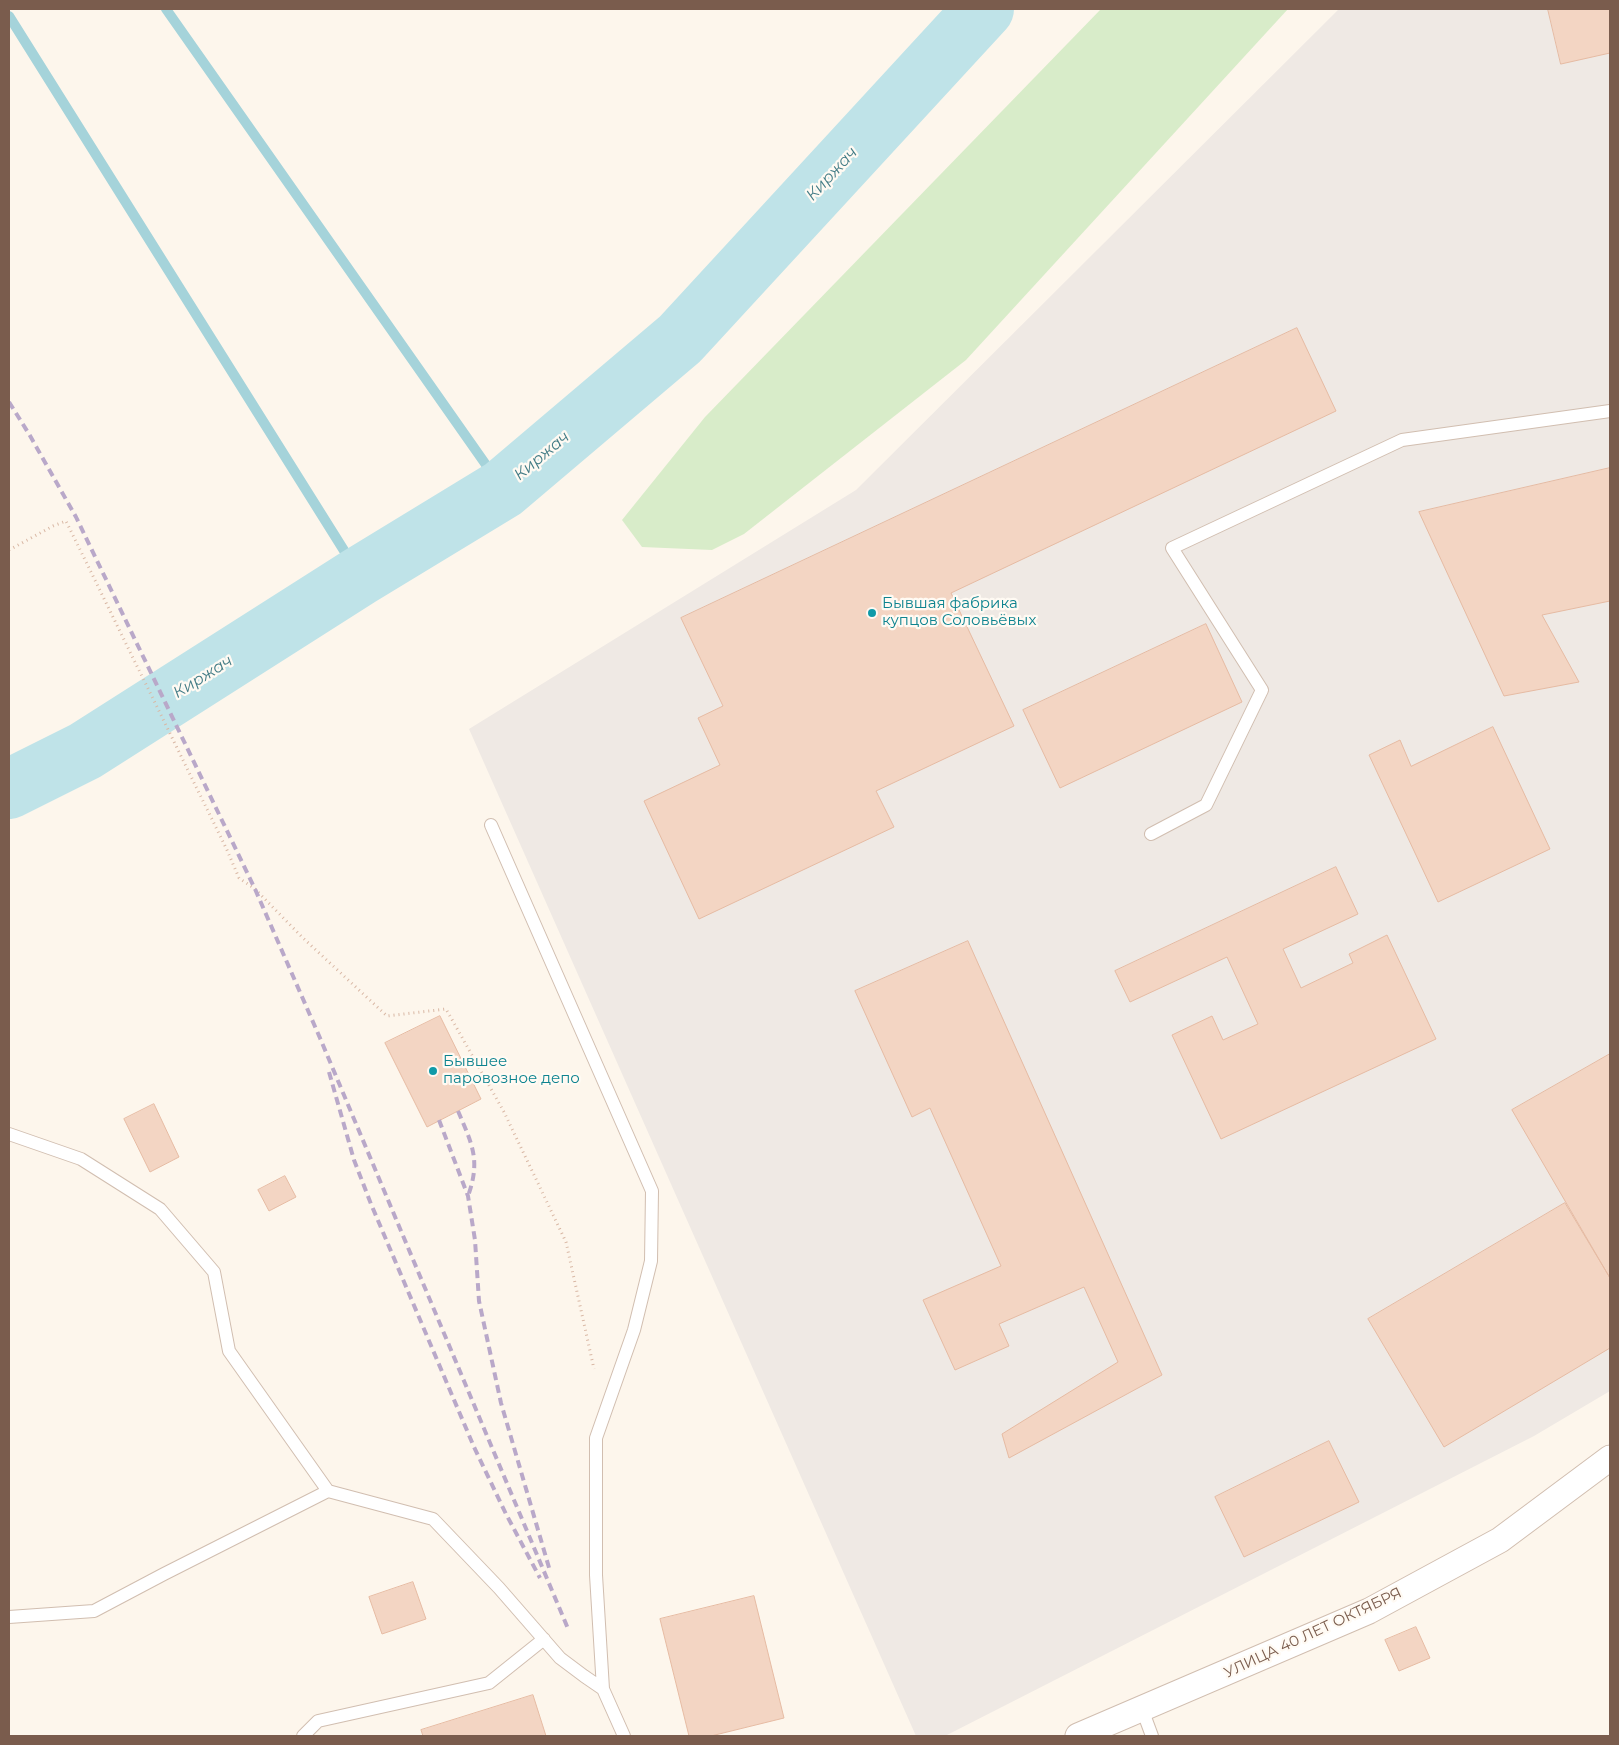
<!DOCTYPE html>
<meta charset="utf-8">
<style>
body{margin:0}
#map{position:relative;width:1619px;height:1745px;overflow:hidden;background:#fdf6ec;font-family:Montserrat,sans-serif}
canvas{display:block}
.frame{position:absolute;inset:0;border:10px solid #7a5c4d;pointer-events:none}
</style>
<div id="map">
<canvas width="1619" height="1745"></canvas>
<div class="frame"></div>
</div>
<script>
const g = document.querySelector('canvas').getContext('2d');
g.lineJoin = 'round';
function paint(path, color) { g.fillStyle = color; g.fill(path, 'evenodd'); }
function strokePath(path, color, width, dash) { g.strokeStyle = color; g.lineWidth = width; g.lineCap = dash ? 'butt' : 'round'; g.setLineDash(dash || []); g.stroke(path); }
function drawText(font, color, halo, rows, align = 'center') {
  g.font = font + ' Montserrat,sans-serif'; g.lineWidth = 4.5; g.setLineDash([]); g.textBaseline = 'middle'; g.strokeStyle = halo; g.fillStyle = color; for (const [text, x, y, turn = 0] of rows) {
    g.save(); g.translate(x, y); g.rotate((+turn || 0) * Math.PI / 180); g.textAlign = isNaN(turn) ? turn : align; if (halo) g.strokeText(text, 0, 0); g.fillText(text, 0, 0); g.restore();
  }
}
const industrial = new Path2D(`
 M1339,9h271v1382l-76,45 -589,300h-29l-447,-1007 387,-239z`);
const green = new Path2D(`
 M1101,9h187l-322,351 -222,174 -32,16 -70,-3 -20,-27 83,-103z`);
const stream = new Path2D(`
 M166,9l337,480
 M9,16l351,560`);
const river = new Path2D(`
 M9,789l76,-38 275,-175 143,-87 177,-150 304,-330`);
const building = new Path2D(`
 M1548,9h62v44l-49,11z
 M1297,328l39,83 -385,182 63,133 -138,65 18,36 -195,92 -55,-118 76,-36 -22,-47 25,-12 -42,-88z
 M1610,468v133l-68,14 37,67 -75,14 -85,-184z
 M1206,624l36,78 -182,86 -37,-78z
 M1493,727l57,122 -112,53 -69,-147 31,-15 11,26z
 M1336,867l22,47 -75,35 18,39 52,-25 -4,-9 38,-19 49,104 -215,100 -49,-104 40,-19 11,24 35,-16 -31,-67 -97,45 -15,-31z
 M968,941l194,434 -153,83 -7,-24 116,-72 -34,-75 -85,37 10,22 -54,24 -32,-70 78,-34 -71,-158 -18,9 -57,-126z
 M440,1016l41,83 -54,28 -42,-84z
 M1610,1054v224l-98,-168z
 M154,1104l25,53 -29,15 -26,-53z
 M285,1176l11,21 -27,14 -11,-21z
 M1565,1203l45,75v70l-166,99 -76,-128z
 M1329,1441l30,61 -115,55 -29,-60z
 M413,1582l13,37 -44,15 -13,-37z
 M754,1596l30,122 -73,18h-22l-29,-117z
 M1416,1627l14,31 -31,13 -14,-31z
 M533,1695l13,41h-123l-2,-6z`);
const path = new Path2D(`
 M9,550l44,-24 13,-5 161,329 12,28 16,11 48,49 84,78 59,-7 58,103 62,130 28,127`);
const service = new Path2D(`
 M491,825l161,366 -1,70 -17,69 -38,108v137l7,114
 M1151,834l55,-29 56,-115 -90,-142 230,-108 208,-29
 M9,1134l72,25 79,50 54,63 15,79 99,140 105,28 66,69 61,70 24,18 19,13 21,47
 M9,1617l85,-6 70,-37 164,-83
 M1142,1709l10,27
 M303,1736l15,-15 171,-38 55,-44`);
const minor = new Path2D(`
 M1078,1736l291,-125 131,-71 110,-82`);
const rail = new Path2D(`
 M9,402l20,32 47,83 179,372 65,149 249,593
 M329,1072l25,88 17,44 103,243 32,67 34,64
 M458,1111c14,33 23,49 10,85
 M439,1120l29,76 7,44 4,61 22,102 49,168`);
const markers = [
 [872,613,5,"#0f9aa8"],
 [433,1071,5,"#0f9aa8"]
];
const cultureNames = [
 ["Бывшая фабрика",882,604],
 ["купцов Соловьёвых",882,621],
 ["Бывшее",443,1062],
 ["паровозное депо",443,1079]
];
const streetNames = [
 ["УЛИЦА 40 ЛЕТ ОКТЯБРЯ",1313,1633,-25]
];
const waterNames = [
 ["Киржач",832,174,-47],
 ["Киржач",542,456,-40],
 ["Киржач",203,677,-32]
];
paint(industrial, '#efe9e4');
paint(green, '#d8ecc9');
strokePath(stream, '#a5d3da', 10);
strokePath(river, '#bfe3e8', 60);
paint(building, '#f3d5c3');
strokePath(building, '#e6bba3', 1);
strokePath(service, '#d1beb0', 14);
strokePath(minor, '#d1beb0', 27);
strokePath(path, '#d9b8a5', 3, [1, 4]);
strokePath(service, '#fff', 12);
strokePath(minor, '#fff', 25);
strokePath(rail, '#b9a8c9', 4, [8, 5]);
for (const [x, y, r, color] of markers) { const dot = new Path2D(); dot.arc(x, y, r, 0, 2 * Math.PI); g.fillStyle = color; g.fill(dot); strokePath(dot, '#fffaf3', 2); }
drawText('15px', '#0d838f', '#fffaf3', cultureNames, 'left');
drawText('15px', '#7a5c4d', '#fffaf3', streetNames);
drawText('italic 16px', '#437c86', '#fffaf3', waterNames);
</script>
